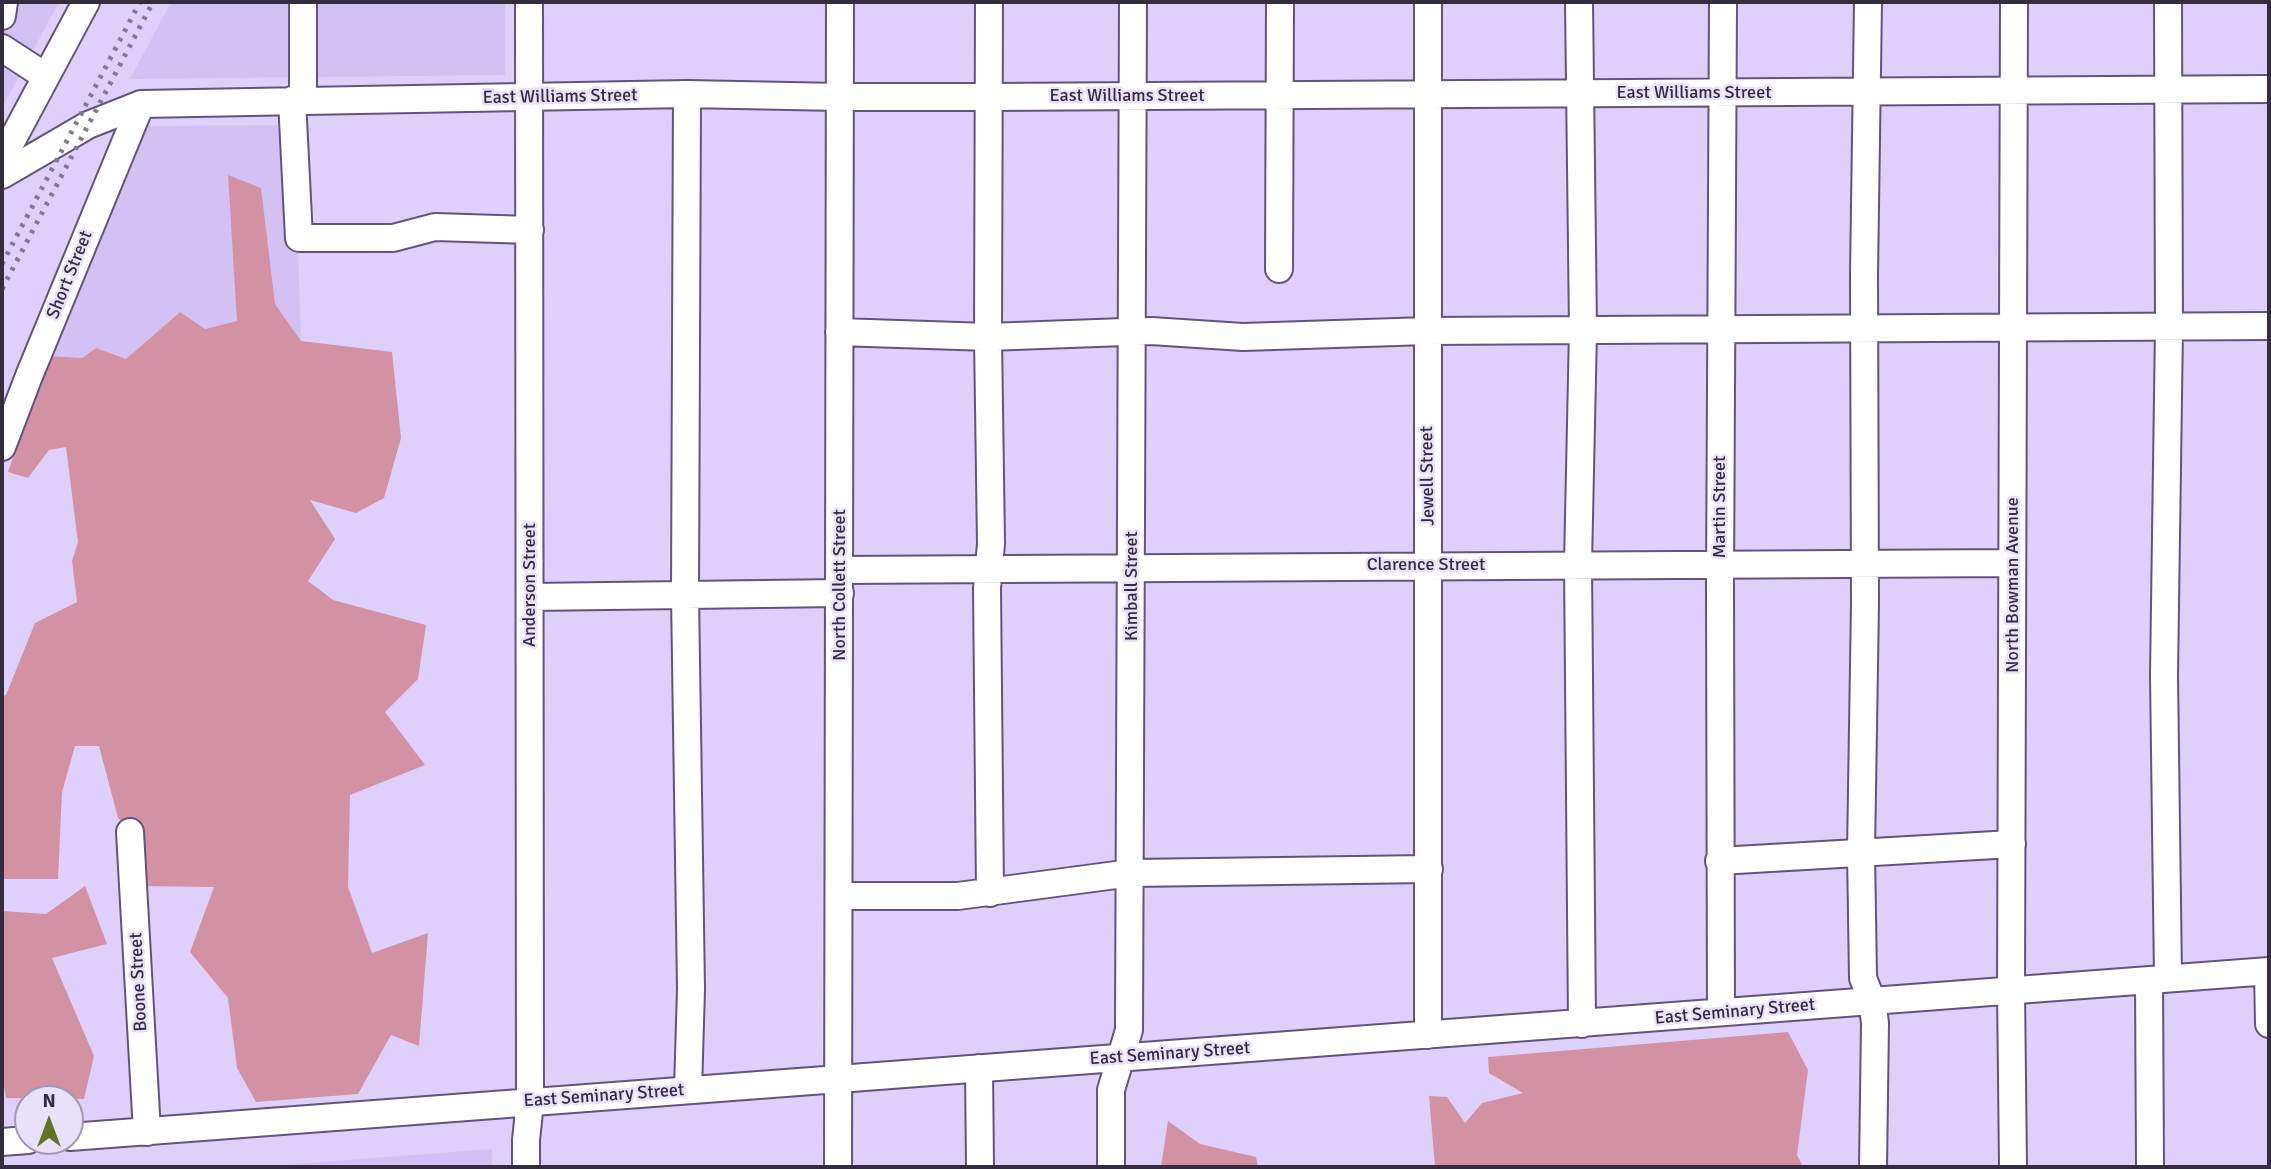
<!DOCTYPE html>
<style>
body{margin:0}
#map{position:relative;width:2271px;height:1169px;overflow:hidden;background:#dfcffb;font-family:Signika,sans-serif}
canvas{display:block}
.frame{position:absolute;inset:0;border:4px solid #332d3e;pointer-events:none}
.north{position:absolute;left:14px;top:1085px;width:70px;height:70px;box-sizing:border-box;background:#e9e0fb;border:2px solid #a098af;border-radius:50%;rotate:0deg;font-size:19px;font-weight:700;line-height:28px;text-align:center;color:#332d3e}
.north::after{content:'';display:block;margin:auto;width:24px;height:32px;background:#607423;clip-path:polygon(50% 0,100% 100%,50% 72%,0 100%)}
</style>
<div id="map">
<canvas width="2271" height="1169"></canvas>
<div class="frame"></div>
<div class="north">N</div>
</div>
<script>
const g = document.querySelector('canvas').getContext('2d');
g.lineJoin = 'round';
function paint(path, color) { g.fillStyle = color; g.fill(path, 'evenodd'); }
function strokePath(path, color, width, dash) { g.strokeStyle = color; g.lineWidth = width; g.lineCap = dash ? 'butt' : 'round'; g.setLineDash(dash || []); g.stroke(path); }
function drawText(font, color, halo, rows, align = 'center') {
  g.font = font + ' Signika,sans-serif'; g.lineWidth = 5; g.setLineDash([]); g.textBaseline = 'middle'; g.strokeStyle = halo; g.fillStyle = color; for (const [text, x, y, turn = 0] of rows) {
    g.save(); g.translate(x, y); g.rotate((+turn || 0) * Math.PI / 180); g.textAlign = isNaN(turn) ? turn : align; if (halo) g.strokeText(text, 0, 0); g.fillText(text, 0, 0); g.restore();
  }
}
const built = new Path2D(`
 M2,2h57l-57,106z
 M171,2h334v73l-375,4z
 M294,125l7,216 -64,-20 -32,8 -25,-17 -54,47 -30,-11 -14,10 -34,-2 95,-230z
 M492,1149v18h-237z`);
const forest = new Path2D(`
 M228,175l33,13 14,116 26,37 91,11 9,86 -17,60 -28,15 -46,-13 25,39 -27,42 25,19 93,25 -8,54 -33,33 40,53 -75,30 -2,92 24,66 56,-20 -9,113 -28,-11 -33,59 -102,8 -19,-34 -9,-70 -38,-46 24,-65 -73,-1 -2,-51 -21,-17 -19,-72h-24l-13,46 -4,87h-56v-183l4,-1 29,-72 42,-21 -5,-41 6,-19 -12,-95 -17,3 -21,28 -20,-6 40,-116 34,2 14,-10 30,11 54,-47 25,17 32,-8z
 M85,886l22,58 -55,14 42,98 -10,43 -78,-1 -4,-24v-163l44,3z
 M1788,1032l20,38 -11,85 6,12h-368l-6,-71 18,1 18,26 17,-20 41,-10 -34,-20 -1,-16z
 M1168,1121l32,23 56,13 2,10h-97z`);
const minor = new Path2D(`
 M303,2v98
 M989,2l-1,335 3,207 -4,44 3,305
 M1579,2l4,328 -5,234 4,460
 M1868,2l-4,272 1,329 -4,249 2,126 9,23 3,22 -2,144
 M2,16l2,-14
 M2,48l43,28
 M687,94l-2,501 6,394 -3,101
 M292,100l7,138h94l42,-11 95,3
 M2,159l84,-157
 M2,175l86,-50 53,-21 546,-10 153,3h149l1280,-8
 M1279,269l1,-267
 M839,332l149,5 163,-6 92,6 184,-6 842,-5
 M2,447l27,-71 112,-272
 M840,570l1172,-7
 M530,597l310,-4
 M130,832l17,300
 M1719,861l293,-17
 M839,896h119l173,-23 298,-4
 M2268,971l1,53
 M2168,978l-4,-303 5,-348 -1,-325
 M2149,980l1,187
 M1721,1012l-1,-427 3,-583
 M1428,1035v-1033
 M979,1068l1,99
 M70,1137l2199,-166
 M2,1142l26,-2
 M526,1167v-27l4,-38 -1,-1100
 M838,1167l2,-1165
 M1111,1167v-77l18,-60 4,-1028
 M2013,1167l-2,-177 3,-988`);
const rail = new Path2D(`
 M2,264l138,-262
 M2,289l151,-287`);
const streetNames = [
 ["East Williams Street",1694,93],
 ["East Williams Street",1127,96],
 ["East Williams Street",560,97,-1],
 ["Short Street",70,275,-68],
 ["Jewell Street",1428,476,-91],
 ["Martin Street",1720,507,-90],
 ["Clarence Street",1426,565],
 ["Anderson Street",530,585,-90],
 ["North Collett Street",840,585,-90],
 ["North Bowman Avenue",2013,585,-90],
 ["Kimball Street",1132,586,-90],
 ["Boone Street",139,982,-93],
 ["East Seminary Street",1735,1012,-5],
 ["East Seminary Street",1170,1054,-4],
 ["East Seminary Street",604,1096,-4]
];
paint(built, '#d4c1f4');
paint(forest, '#d392a3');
strokePath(minor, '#62547a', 30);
strokePath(minor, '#fff', 26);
strokePath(rail, '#827895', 5, [3.5, 7]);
drawText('18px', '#332d3e', '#e9e0fb', streetNames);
</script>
